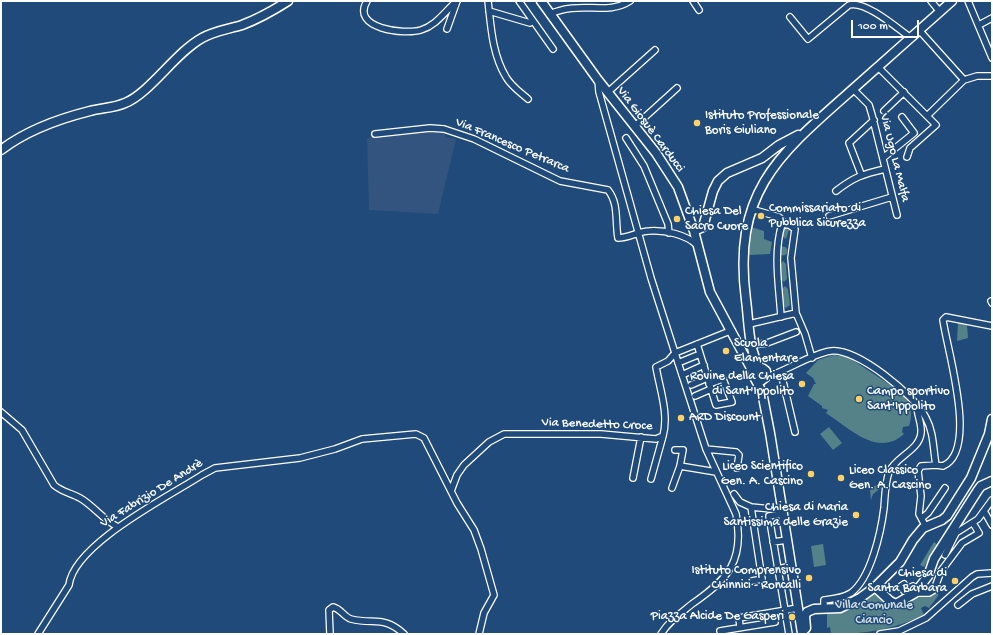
<!DOCTYPE html>
<meta charset="utf-8">
<style>
body{margin:0}
#map{position:relative;width:993px;height:635px;overflow:hidden;background:#1f4a7a;font-family:"Gochi Hand",sans-serif}
canvas{display:block}
.frame{position:absolute;inset:0;border:2px solid #fff;pointer-events:none}
.scale{position:absolute;left:851px;top:20px;width:68px;height:18px;box-sizing:border-box;border:2px solid #fff;border-top:0;padding-left:5px;font-size:12px;line-height:14px;white-space:nowrap;color:#fff;-webkit-text-stroke:3px #1f4a7a;paint-order:stroke}
</style>
<div id="map">
<canvas width="993" height="635"></canvas>
<div class="frame"></div>
<div class="scale">100 m</div>
</div>
<script>
const g = document.querySelector('canvas').getContext('2d');
g.lineJoin = 'round';
function paint(path, color) { g.fillStyle = color; g.fill(path, 'evenodd'); }
function strokePath(path, color, width, dash) { g.strokeStyle = color; g.lineWidth = width; g.lineCap = dash ? 'butt' : 'round'; g.setLineDash(dash || []); g.stroke(path); }
function drawText(font, color, halo, rows, align = 'center') {
  g.font = font + ' "Gochi Hand",sans-serif'; g.lineWidth = 3; g.setLineDash([]); g.textBaseline = 'middle'; g.strokeStyle = halo; g.fillStyle = color; for (const [text, x, y, turn = 0] of rows) {
    g.save(); g.translate(x, y); g.rotate((+turn || 0) * Math.PI / 180); g.textAlign = isNaN(turn) ? turn : align; if (halo) g.strokeText(text, 0, 0); g.fillText(text, 0, 0); g.restore();
  }
}
const built = new Path2D(`
 M445,131v6l11,2 -18,75 -69,-4 -2,-72 38,-5z`);
const green = new Path2D(`
 M751,227l13,4v8l8,3 -2,12 -22,1z
 M784,228l2,-1 3,3 -3,9 -4,-3z
 M778.5 251a4.5 4.5 0 1 1 9 0a4.5 4.5 0 1 1-9 0Z
 M783,261l3,3 1,15 -3,3 -3,-3 -1,-14z
 M785,286l3,3 2,16 -4,3 -3,-3 -2,-15z
 M958,323l9,2 1,13 -11,3z
 M834,355l14,2 56,37c7,10 9,21 5,32l-6,1 -1,5 2,2c-26,24 -55,-6 -78,-21l2,-3 -6,-2v-2l-14,-10 6,-12h2l-3,-6 -7,-5 12,-13z
 M829,427l13,16 -9,7 -13,-16z
 M876,485l5,3 -8,6 -2,6 -1,-10z
 M934,542l5,4 -15,21 -4,-2z
 M823,544l3,21 -12,2 -3,-21z
 M939,589l-1,7 -9,12 -4,-2 -4,2 3,7c-32,15 -58,19 -93,19l-1,-7 -3,1v-17l47,-18 16,11 27,-8 14,-1z`);
const street = new Path2D(`
 M367,1c-17,28 38,34 54,29 16,-5 24,-19 36,-29
 M488,1c3,25 4,53 18,76 5,9 14,15 22,22
 M519,1l34,48
 M693,1l6,9
 M931,1l9,11
 M968,1l24,57
 M489,11l41,12 3,-2
 M550,14c30,-14 57,2 80,-13
 M790,17l18,22 41,-34c16,-5 48,23 62,33
 M979,25l13,-7
 M447,29l10,-28
 M919,30l45,50
 M878,67l58,58 -26,23 -3,9
 M598,80l1,12 52,186 24,75 31,96 30,65c9,47 -8,65 -44,90 -11,9 -23,17 -31,30
 M853,89l16,16 3,10 25,100
 M608,92l47,-42
 M884,111l20,-19
 M927,116l37,-36 13,-4h15
 M635,126l42,-38
 M375,134l55,-6 14,1 30,10 86,42 48,9c11,14 7,31 10,48 11,0 21,-7 31,-7 16,-1 36,3 48,14
 M626,138l18,28 24,58 1,9
 M883,158l31,-25 -12,-16
 M861,174l-12,-31 25,-23
 M836,191c18,-14 27,-17 49,-22
 M751,209l28,8 3,3v4
 M829,216l63,-19
 M991,301l1,2
 M781,317c-2,-32 -8,-63 1,-93l7,1 6,4 -4,29 5,55 9,21 7,24
 M749,324l47,-11
 M697,344l19,61 16,-3 -9,-23 -14,5
 M752,345l15,-2 29,-11
 M678,363l22,-9
 M781,373l14,59
 M682,375l22,-10
 M766,377c21,-6 44,-23 65,-26 26,-3 84,44 95,67 8,15 7,31 10,47l7,1c36,-15 4,-116 0,-146l3,-3 46,9
 M691,385l16,-7
 M695,396l16,-7
 M1,412l21,18 32,55c8,7 17,8 26,13 14,8 23,22 38,29
 M706,449l30,3 3,3 -2,13
 M680,466l36,6
 M633,478l8,-41
 M651,479l12,-43
 M672,488l8,-22 3,-16h-8
 M451,491l6,-16 7,-10 25,-23 15,-8h97l55,5 7,-3c6,-22 -3,-46 -7,-69l12,-6 7,-8 55,-22
 M734,494l6,8 11,5
 M984,511l8,14
 M783,514l-14,2 20,118
 M922,518l6,-5 17,-25
 M926,527l-7,-13 2,-18 -3,-25 3,-5 15,-1
 M951,531l5,2 22,-14 14,-19
 M773,542l14,-2
 M945,555l11,-22
 M778,569l13,-3
 M752,581l10,-2 -11,-72 31,3
 M904,584l-3,2 3,5 9,-5 5,4
 M915,593h14l5,-3 7,-19 21,-28 17,-10 -6,-10
 M958,605l14,-11 20,-8
 M824,609v-9c9,-1 19,-2 27,-7 20,-15 30,-61 33,-85 1,-11 1,-25 5,-36 7,-16 30,-21 32,-39 1,-9 -4,-18 -4,-27
 M740,627l-1,-9 59,-10
 M720,631l55,-9
 M38,634l31,-49c5,-41 99,-88 133,-110l13,-7 85,-10 35,-9 27,-10 54,-5 8,4 33,65 17,27 7,19 13,46 -10,18 -5,21
 M330,634l-1,-24 4,-3c8,2 11,10 18,12 23,6 32,-4 53,15
 M880,634l19,-3 27,-13 46,-41 5,-3 15,-1`);
const secondary = new Path2D(`
 M541,1l57,79 58,73 22,34 16,44 16,61 43,80
 M1,150c26,-20 57,-31 89,-39 11,-3 24,-3 35,-8 25,-10 50,-50 77,-65 12,-7 27,-9 40,-13 16,-6 32,-15 46,-24
 M694,231l9,-4 10,-36 5,-10 9,-8 35,-15 17,-13 19,-10
 M760,368c-12,-19 -11,-46 -14,-68 -14,-108 32,-145 107,-211 33,-29 66,-59 99,-88
 M756,380l5,1 5,-4v-6l-4,-3 -6,1 -3,6 9,17 8,41 32,200
 M875,587l15,14 6,3 19,-11 13,-17 6,-17 44,-69 3,-4 11,-5
 M802,632l4,-4 -1,-12 2,-4 7,-3 26,-1 20,-10 15,-11 25,-25 13,-22 10,-12 19,-8 5,-4 24,-38 18,-44 3,-15`);
const markers = [
 [697,123,4,"#ffd166"],
 [761,216,4,"#ffd166"],
 [677,219,4,"#ffd166"],
 [726,351,4,"#ffd166"],
 [802,384,4,"#ffd166"],
 [859,399,4,"#ffd166"],
 [681,418,4,"#ffd166"],
 [811,474,4,"#ffd166"],
 [841,478,4,"#ffd166"],
 [856,515,4,"#ffd166"],
 [809,578,4,"#ffd166"],
 [955,581,4,"#ffd166"],
 [792,617,4,"#ffd166"]
];
const poiNames = [
 ["Istituto Professionale",705,116],
 ["Boris Giuliano",705,131],
 ["Commissariato di",769,209],
 ["Pubblica Sicurezza",769,224],
 ["Chiesa Del",685,212],
 ["Sacro Cuore",685,227],
 ["Scuola",734,344],
 ["Elamentare",734,359],
 ["Rovine della Chiesa",794,377,"right"],
 ["di Sant'Ippolito",794,392,"right"],
 ["Campo sportivo",867,392],
 ["Sant'Ippolito",867,407],
 ["ARD Discount",689,418],
 ["Liceo Scientifico",803,467,"right"],
 ["Gen. A. Cascino",803,482,"right"],
 ["Liceo Classico",849,471],
 ["Gen. A. Cascino",849,486],
 ["Chiesa di Maria",848,508,"right"],
 ["Santissima delle Grazie",848,523,"right"],
 ["Istituto Comprensivo",801,571,"right"],
 ["Chinnici - Roncalli",801,586,"right"],
 ["Chiesa di",947,574,"right"],
 ["Santa Barbara",947,589,"right"],
 ["Piazza Alcide De Gasperi",784,617,"right"]
];
const streetNames = [
 ["Via Giosuè Carducci",650,130,53],
 ["Via Francesco Petrarca",512,146,23],
 ["Via Ugo La Malfa",894,158,76],
 ["Via Benedetto Croce",597,425,2],
 ["Via Fabrizio De Andrè",152,494,-32]
];
const parkNames = [
 ["Villa Comunale",874,606],
 ["Ciancio",874,621]
];
paint(built, '#33547e');
paint(green, '#558189');
strokePath(street, '#fff', 8);
strokePath(secondary, '#fff', 11);
strokePath(street, '#1f4a7a', 5.5);
strokePath(secondary, '#1f4a7a', 8);
for (const [x, y, r, color] of markers) { const dot = new Path2D(); dot.arc(x, y, r, 0, 2 * Math.PI); g.fillStyle = color; g.fill(dot); strokePath(dot, '#1f4a7a', 1.5); }
drawText('13px', '#fff', '#1f4a7a', poiNames, 'left');
drawText('13px', '#fff', '#1f4a7a', streetNames);
drawText('13px', '#d4e0e2', '#1f4a7a', parkNames);
</script>
